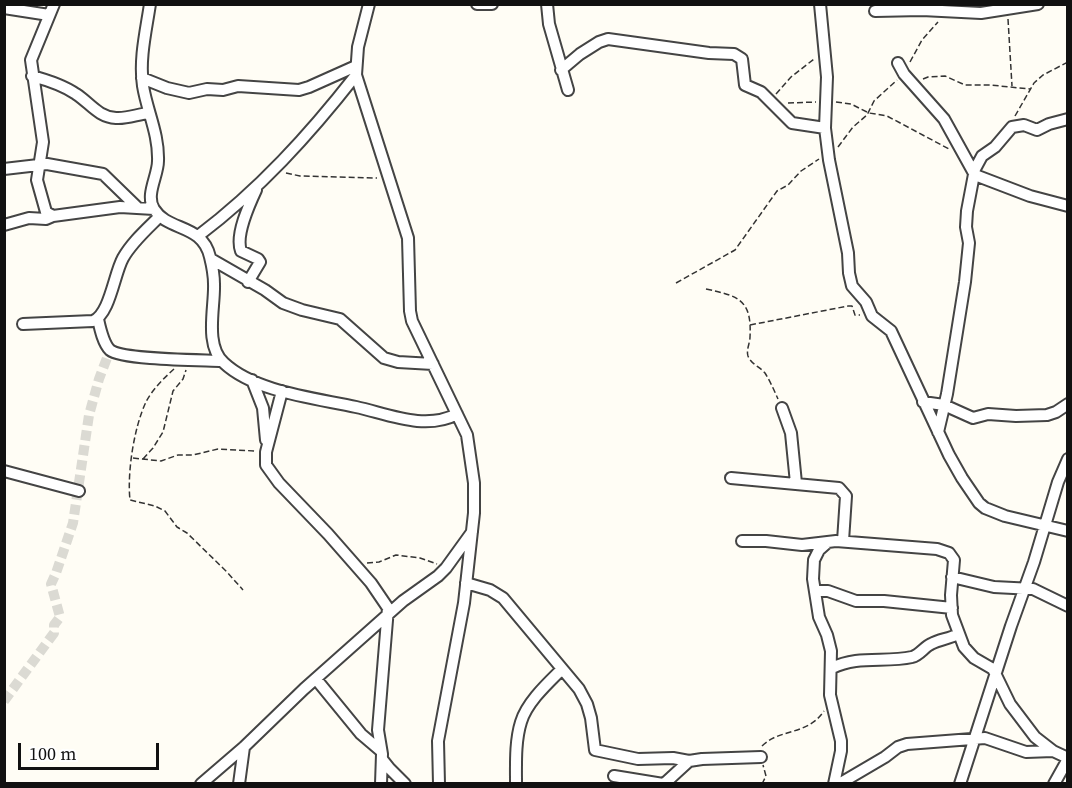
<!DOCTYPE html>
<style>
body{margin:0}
#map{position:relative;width:1072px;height:788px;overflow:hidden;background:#fffdf5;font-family:"Source Serif 4",serif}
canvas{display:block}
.frame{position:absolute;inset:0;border:6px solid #111;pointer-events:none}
.scale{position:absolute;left:18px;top:743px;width:141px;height:27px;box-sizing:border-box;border:3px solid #111;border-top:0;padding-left:8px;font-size:18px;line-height:21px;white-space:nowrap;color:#111;-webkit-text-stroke:4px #fff;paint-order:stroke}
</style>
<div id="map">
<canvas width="1072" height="788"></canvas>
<div class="frame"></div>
<div class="scale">100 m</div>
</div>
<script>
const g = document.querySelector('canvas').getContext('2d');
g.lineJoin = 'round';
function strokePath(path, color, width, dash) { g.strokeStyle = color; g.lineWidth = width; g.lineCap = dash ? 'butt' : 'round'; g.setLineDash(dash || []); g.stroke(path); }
const minorTunnel = new Path2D(`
 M4,701l50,-68v-8l6,-8 -9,-33 5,-11 17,-50 16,-108 10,-36 11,-29`);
const path = new Path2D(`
 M1008,19l4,67
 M910,62l12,-22 16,-18
 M923,79l5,-2 17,-1 20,9h25l40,4
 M776,94l15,-17 23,-18
 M836,102l15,2 18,9 18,3 62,33
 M788,103l28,-1
 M1015,116l19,-33 9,-8 25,-13
 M838,147l15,-20 14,-12 7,-14 23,-21
 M286,173l14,3 77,2
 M676,283l59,-33 42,-59 11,-6 13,-14 18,-12
 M706,289c33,7 46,11 44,48 0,6 -4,13 -2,19 3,8 12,11 17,17 5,8 9,17 13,26
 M750,325l98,-19h4l3,9h5
 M174,369c-10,9 -22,21 -28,33 -12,25 -19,71 -16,98l25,6 10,5 12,16 10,6 40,39 16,18
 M133,458l28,3 17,-6h15l25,-6 37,2
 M143,459l10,-11 10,-16 10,-41 10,-12 3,-9
 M367,563l12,-1 17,-7 24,3 17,6
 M762,746c18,-18 45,-10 62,-35
 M762,784l4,-8 -3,-11`);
const minor = new Path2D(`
 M54,4l-23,56 12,82 -6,38 9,32 7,4 67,-9 34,2
 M150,4c-4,27 -11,55 -7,82 4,25 16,48 15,75 0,15 -13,34 -4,48 14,23 48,14 56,48 2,8 4,18 4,27 1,23 -10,61 10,79 31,29 91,35 132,44 32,7 69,24 101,7
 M369,4l-11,43 -2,28 52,163 2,73 2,10 55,114 7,48v30l-10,90 -26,138 1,43
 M477,4h15
 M547,4l2,20 19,66
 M820,4l7,73 -2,51 4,32 19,93 1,20 3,13 14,16 6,14 19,15 58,124 13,23 17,25 6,5 20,8 63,15
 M4,8l45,7
 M875,11l47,-1 59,3 57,-9
 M898,63l6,11 40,45 31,56 55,21 38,10
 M561,70l19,-16 19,-12 9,-3 101,14 25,1 8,5 3,26 16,7 31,31 33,5
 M32,76c15,4 31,9 44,18 14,9 22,23 40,24 11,1 22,-4 33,-5
 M142,78l25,10 22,5 18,-4 16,1 15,-4 61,4 10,-3 47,-21
 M4,169l43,-5 56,10 35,34
 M4,225l25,-7 17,1 7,-3
 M198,236c61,-46 111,-101 158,-161
 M211,259l54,31 18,13 19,7 38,9 44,39 14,4 35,2
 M248,282l12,-20 -2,-3 -17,-8c-6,-16 8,-46 15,-61
 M98,319c2,9 5,24 12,31 12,10 92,10 112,11
 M23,324l70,-3c17,-7 21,-47 30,-63 9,-16 24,-29 37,-42
 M252,380l11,28 3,32
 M282,391l-16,61v13l13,18 49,51 43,49 17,25 -10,122 4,24 -1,30
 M923,402l21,3 29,13 15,-4 28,2 31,-1 9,-3 12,-8
 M782,408l9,25 5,50
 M938,432l9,-38 18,-112 4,-39 -3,-16 1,-16 8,-42 7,-13 13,-9 17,-20 12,-2 13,5 12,-6 19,-5
 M4,471l75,20
 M731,478l108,10 7,8 -3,45
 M742,541h24l36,4 34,-4 101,8 12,4 5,7 -3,35 1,20 12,32 10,11 19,11 17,35 25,33 18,14 15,7
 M828,542l-9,8 -5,10 -1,19 6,38 8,18 4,16 -1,44 11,46v10l-7,33
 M952,577l42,10 39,2 35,17
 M466,583l24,7 13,8 76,91 8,15 4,14 4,32 43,9 35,-1 16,3
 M815,591h13l28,10h28l68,7
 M832,668c26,-13 53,-5 80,-11 8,-2 12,-10 19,-13 9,-5 18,-5 27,-10
 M316,679l45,55 20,17
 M382,759l8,10 15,15
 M614,776l49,8
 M201,784l43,-37 60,-58 99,-88 35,-25 8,-8 26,-36
 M239,784l5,-37
 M516,784c0,-20 -1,-43 5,-62 6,-20 27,-39 41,-53
 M664,784l25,-23 13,-2 59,-2
 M839,784l46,-27 13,-10 9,-3 78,-6 41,14 27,-1
 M960,784l51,-158 23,-64 24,-80 10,-23
 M1054,784l14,-25`);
strokePath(minorTunnel, '#dbdad3', 10, [10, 5]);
strokePath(minor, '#444', 14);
strokePath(path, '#333', 1.5, [6, 3]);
strokePath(minor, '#fff', 10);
</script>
